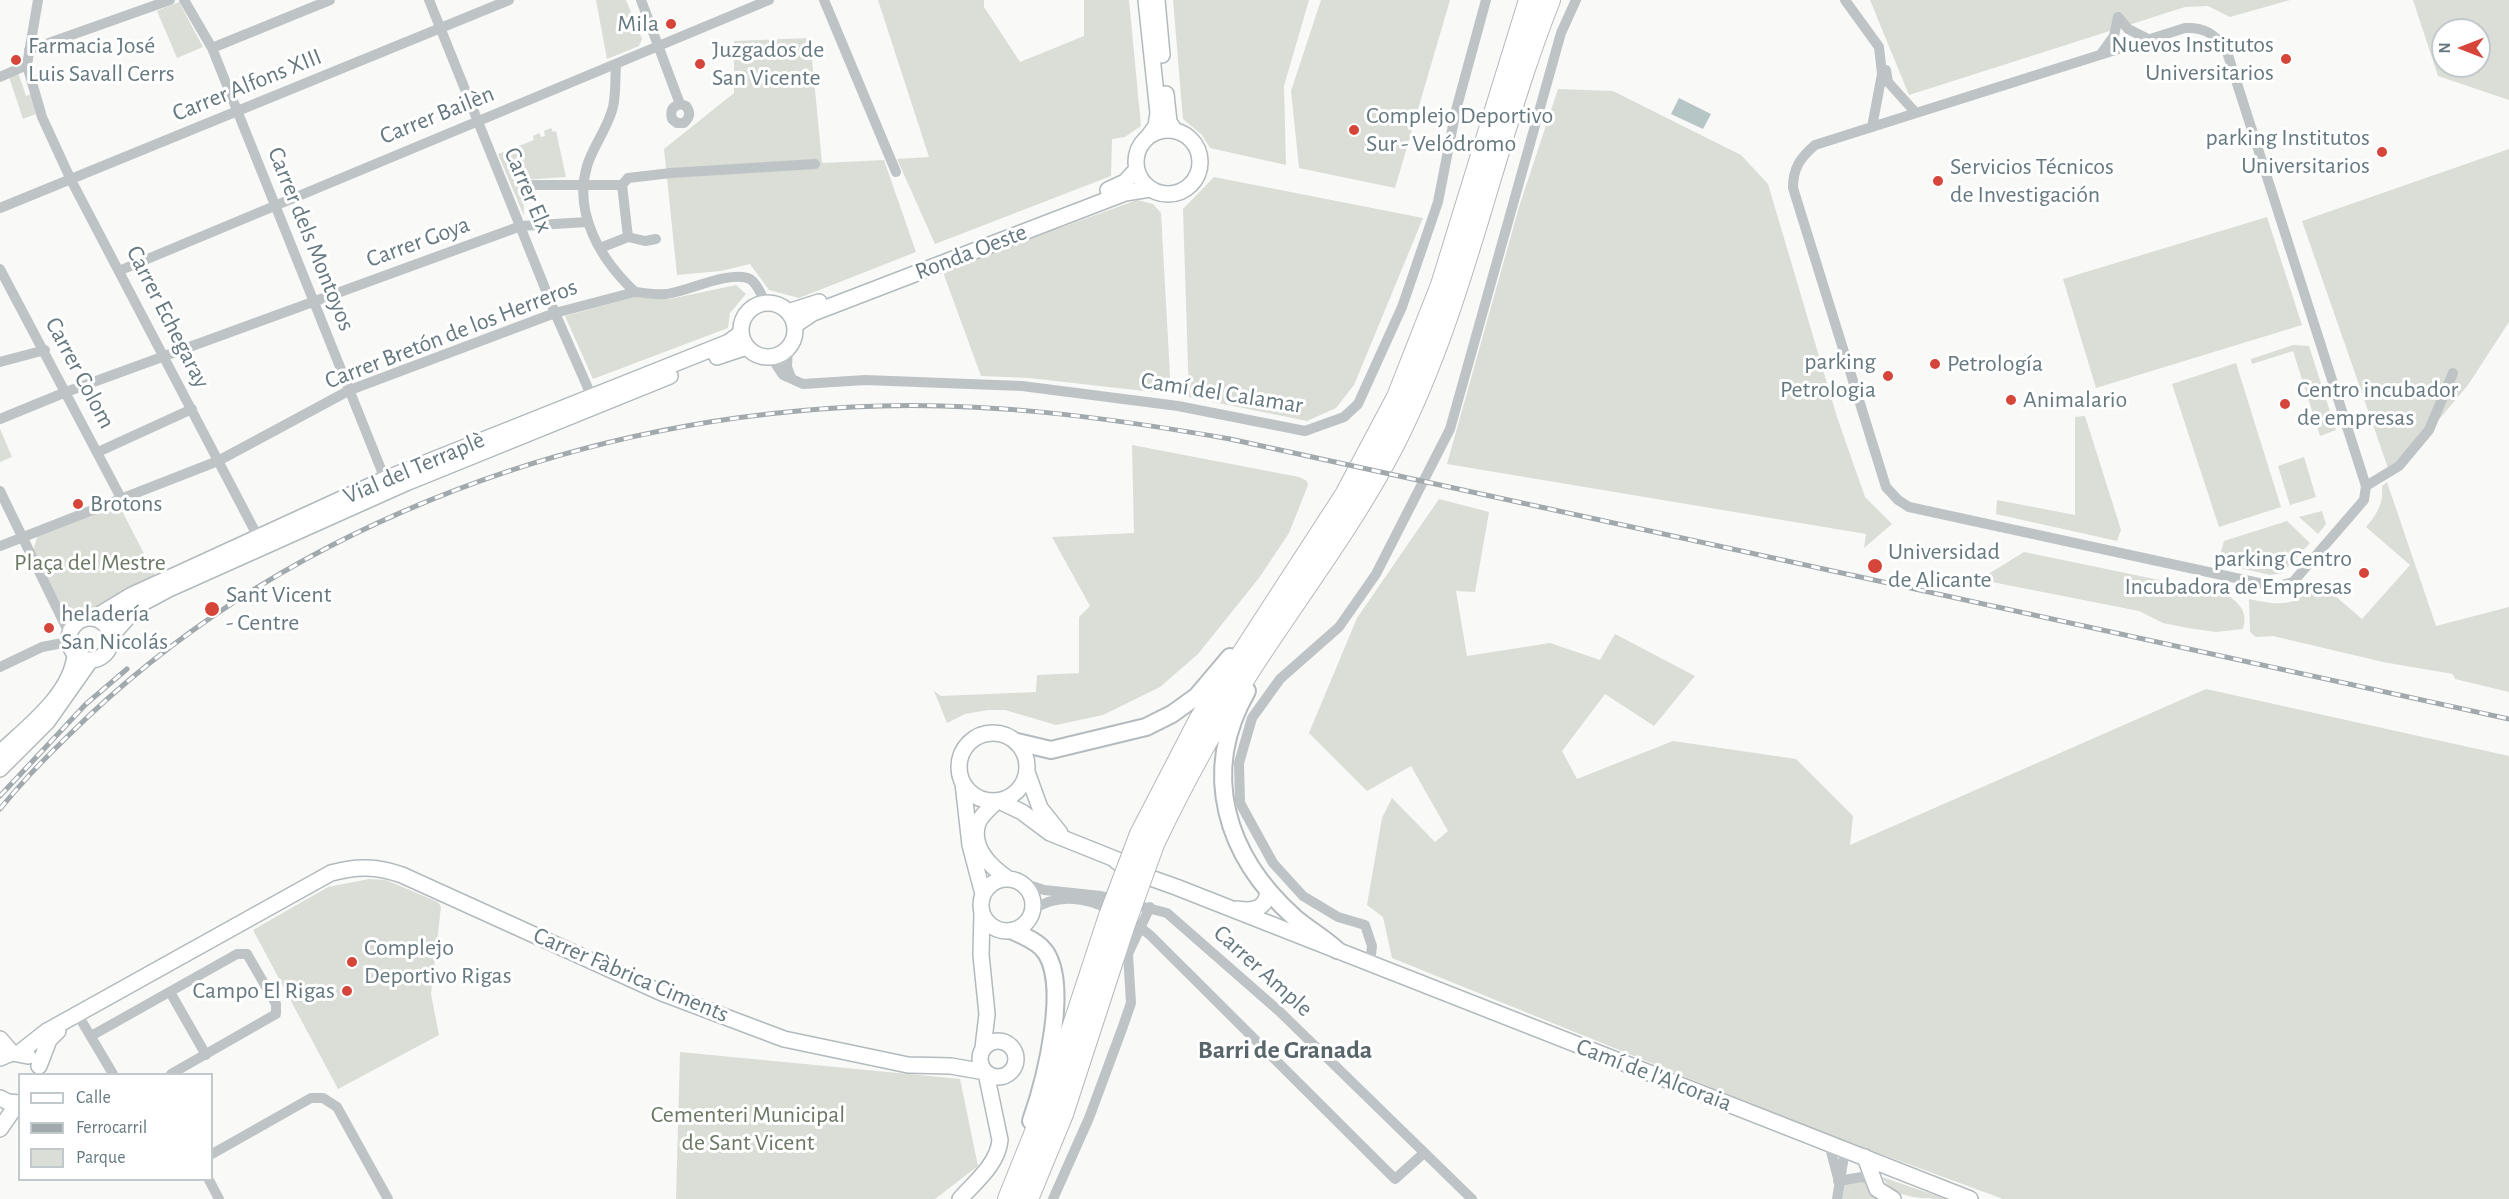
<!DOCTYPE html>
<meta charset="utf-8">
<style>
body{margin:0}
#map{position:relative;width:2509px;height:1199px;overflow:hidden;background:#f9f9f7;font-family:"Alegreya Sans",sans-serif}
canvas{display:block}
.legend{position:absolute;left:18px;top:1073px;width:195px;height:108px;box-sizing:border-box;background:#fff;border:2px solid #c2c9cc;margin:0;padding:8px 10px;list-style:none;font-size:18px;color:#667980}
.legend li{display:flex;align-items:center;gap:12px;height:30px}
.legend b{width:30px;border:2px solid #c2c9cc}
.north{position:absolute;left:2431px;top:18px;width:60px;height:60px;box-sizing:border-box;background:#fff;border:2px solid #c2c9cc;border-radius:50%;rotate:270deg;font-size:16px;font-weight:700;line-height:24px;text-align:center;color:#667980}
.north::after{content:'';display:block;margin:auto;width:21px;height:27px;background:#d6453a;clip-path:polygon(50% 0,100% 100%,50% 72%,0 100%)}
</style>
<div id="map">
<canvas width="2509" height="1199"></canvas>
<ul class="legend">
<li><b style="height:8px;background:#fff"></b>Calle</li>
<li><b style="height:8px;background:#a1a9ad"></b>Ferrocarril</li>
<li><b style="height:16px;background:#daded6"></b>Parque</li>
</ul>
<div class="north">N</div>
</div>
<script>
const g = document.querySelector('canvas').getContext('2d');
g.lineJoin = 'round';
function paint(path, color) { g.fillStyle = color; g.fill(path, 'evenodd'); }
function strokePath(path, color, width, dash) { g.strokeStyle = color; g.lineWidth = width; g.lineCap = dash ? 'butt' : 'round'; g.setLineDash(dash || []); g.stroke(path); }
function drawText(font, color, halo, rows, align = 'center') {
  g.font = font + ' "Alegreya Sans",sans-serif'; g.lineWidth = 6; g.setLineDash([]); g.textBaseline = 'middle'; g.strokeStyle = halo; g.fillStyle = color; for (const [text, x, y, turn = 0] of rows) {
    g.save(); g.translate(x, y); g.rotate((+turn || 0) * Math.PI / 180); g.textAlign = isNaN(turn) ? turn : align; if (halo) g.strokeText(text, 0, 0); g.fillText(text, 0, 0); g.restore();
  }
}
const green = new Path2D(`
 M596,0h30l16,39 -3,7 -32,13z
 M878,0h106v7l36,55 64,-26v-36h45l12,126 -16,11 -13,2 -1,37 -176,68 -38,-85 32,-2z
 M1173,0h136l-25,86 2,79 -76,-17 -9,-14 -18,-15z
 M1321,0h129l-55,188 -96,-20 -8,-77z
 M1870,0h420l-60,17 -22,-11 -23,1 -276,88z
 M2413,0h96v100l-71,-24zM2443,30h36v36h-36z
 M179,2l24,45 -26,11 -20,-47z
 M810,38l12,125 62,-3 32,92 -117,46 -30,-8 -19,-26 -29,7 -44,4 -13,-126 70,-56v-52z
 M18,72l8,24 5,-2 5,20 -13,5 -14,-42z
 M1558,89l55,2 128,64 27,29 69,233 28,80 27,27 -28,24 2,-14 -419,-70 72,-257z
 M551,128l2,4 3,-1 10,46 -43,3 1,36 -26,-62 36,-14 -1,-4 6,-3 2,4 4,-1 -1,-5z
 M2509,149v173l-41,63 -64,76 -16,7 -86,-247z
 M1214,177l209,41 -69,167 -18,23 -29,13 -118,-24 -6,-188z
 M1137,200l16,4 8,9 10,181 -142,-16 -48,-2 -37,-101 2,-6z
 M2267,217l35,108 -206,63 -33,-109z
 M736,285l10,9 -16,19 -2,15 -135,51 -28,-63 70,-19 35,2z
 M2293,345l16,1 27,84 -16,6 -27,-85 -41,13 -1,-5z
 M2236,363l45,144 -62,20 -47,-143z
 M2085,416l36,114 -4,11 -121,-27 1,-14 78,15v-98z
 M0,429l12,28 -12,5z
 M1132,445l167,32 8,4 1,4 -19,48 -30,45 -61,76 -38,33 -57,28 -47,10 -51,-15h-17l-23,4 -18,9 -13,-32 7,5 95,-4 1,-17 42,-2v-56l11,-11 -38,-69 82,-4z
 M2304,457l12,40 -26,8 -12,-39z
 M2387,482l49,144 73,-19v85l-54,-13 -2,-5 -70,-12 -110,-26 -17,1 -6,-5 -1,-33c33,7 46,8 70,-17l43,37 48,-54 -44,-38c11,-13 18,-24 16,-41z
 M1439,499l50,13 -14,80 -19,-1 11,65 83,-13 50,17 15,-26 80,42 -41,50 -49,-32 -43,57 15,28 96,-38 123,18 57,57 -3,29 356,-156 303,67v443h-506l-179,-66 -432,-175 -9,-41 -16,-12 15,-87 10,-20 43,44 13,-11 -37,-65 -44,25 -58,-58 48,-115z
 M118,503l38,74 -50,28 -27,8 -10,8 -36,-71 5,-15z
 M2322,511l4,13 -8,10 -19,-17z
 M2287,521l23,22 -28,30 -12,2 -52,-12 6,-22z
 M2024,552l203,42c13,11 21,17 16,35l-27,3 -28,-4 -25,-5 -24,-12 -147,-29 -7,-6z
 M369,879l17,1 52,22 3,5 -10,87 8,41 -101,54 -85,-159 75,-43z
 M680,1052l280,27 18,87 -43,33h-259z
 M1862,1177l31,22h-56l1,-18z
 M1882,1177l64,22c-22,0 -53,0 -64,-22z`);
const water = new Path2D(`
 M1679,98l32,16 -8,15 -32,-15z`);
const street = new Path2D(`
 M38,0l-11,65 15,52 29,63 187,357
 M184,0l28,48 173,431
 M429,0l126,313 36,82
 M641,0l39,104 6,2c5,7 4,11 -2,17h-7l-5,-4c-2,-9 0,-12 8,-15
 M824,0l72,172
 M1845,0l34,47 3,27 -10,53
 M2118,17l10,12 20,10
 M2185,28c20,-1 29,6 41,21l140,437 -2,14 -71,82 -15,4 -10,-1 -359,-78 -11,-7 -12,-13 -93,-299c0,-20 7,-30 22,-43z
 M212,48l118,-48
 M29,50l141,-50
 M2101,54l13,-18 4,-19
 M616,66c-1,13 0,28 -3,41 -5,21 -20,39 -26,59 -14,48 14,94 48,126 11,1 26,4 37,1 18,-3 60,-23 78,-14 8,5 11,16 15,23
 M1886,70l2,12 28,31
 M0,77l27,-12
 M525,185h97l6,-7 43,-5 144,-9
 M622,185l6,52 17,4 11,-2
 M0,208l509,-208
 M600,248l28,-11
 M0,269l121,229
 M121,270l648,-270
 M788,347l-1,20 4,10
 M771,357l12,18 20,9 62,-4 157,6 156,20 127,25 39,-14 14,-13 44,-97 36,-105 18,-92 30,-110
 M0,362l45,-12
 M0,419l66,-27 455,-166 66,-4
 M98,452l94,-43
 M2366,486l33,-20 30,-36 24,-57
 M0,491l69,142
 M0,546l218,-85 132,-71 205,-77 80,-21
 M0,667l42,-20 26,-5
 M1023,883l21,7 57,6 66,17 112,98 193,188
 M1033,910c37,-27 87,0 117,25l245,244 29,-26
 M1370,963l2,-17 -7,-21 -27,-8 -35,-21 -30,-33 -33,-60 -1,-40 13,-45 28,-39 59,-52 37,-53 74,-145 111,-396 15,-33
 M170,992l36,63
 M78,1015l35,59
 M91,1036l146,-82h10l29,50v10l-105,60
 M1829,1144l9,34
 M212,1154l99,-56h12l14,9 51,92
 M209,1180l10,19
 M1838,1181l24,-4 10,2
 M1053,1199l36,-81 33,-89 9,-26 -3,-49 22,-47
 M1837,1199l8,-49`);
const secondary = new Path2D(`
 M1146,0l12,113 -2,13 -8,11
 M1157,0l5,55
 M1166,94l3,28 6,9
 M1136 162a32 32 0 1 1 64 0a32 32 0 1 1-64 0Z
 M1108,190l17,-8 11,-12
 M741 330a27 27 0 1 1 54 0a27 27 0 1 1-54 0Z
 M788,312l31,-10
 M795,325l18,-12 312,-120 25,-4
 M717,357l30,-10
 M69 639a21 21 0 1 1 42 0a21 21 0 1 1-42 0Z
 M94,618l38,-23 253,-116 344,-137 12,-9
 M111,636l28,-31 30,-16 237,-106 264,-107
 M959 767a34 34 0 1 1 68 0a34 34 0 1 1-68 0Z
 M0,753c27,-26 71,-58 75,-98
 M0,769l47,-47 43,-61
 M1027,772l13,36 20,25
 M963,783l7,62 13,49
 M997,801c-6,6 -16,14 -19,22 -8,24 12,43 29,55
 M999,801l23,11 28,21 75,30
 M1116,861l15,10 45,16 794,312
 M981 905a26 26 0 1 1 52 0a26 26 0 1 1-52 0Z
 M1238,909c16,3 29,-1 30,-19
 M982,912l-1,43 6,59 -4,34
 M0,1039l12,14
 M980 1059a18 18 0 1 1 36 0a18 18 0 1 1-36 0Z
 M19,1053l28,-22 284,-158c26,-7 45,-7 71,2l260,118 122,46 124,26 43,1 34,6
 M0,1058l12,-5 16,3
 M39,1066l10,-26 9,-9
 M0,1098l8,4 12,1
 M0,1129l18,-26
 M1865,1157l12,32 16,10
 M960,1199c15,-17 38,-35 40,-59l-14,-67`);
const primary = new Path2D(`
 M1247,691c-47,82 -21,165 47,226 14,12 30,21 43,33
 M1017,742l34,8 95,-23 26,-13 25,-18 33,-39
 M1013,931c9,4 21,9 28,16 32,30 3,137 -10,174`);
const highway = new Path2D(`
 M1140,834l59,-114 146,-225 52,-98 44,-112 88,-285
 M1154,844c29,-61 61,-120 98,-177 48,-74 102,-144 142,-222 72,-142 98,-299 156,-445
 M1008,1199l43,-107 58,-176
 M1028,1199l35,-85 61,-187`);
const rail = new Path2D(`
 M0,796l86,-92 41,-35
 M0,809c21,-26 45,-51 69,-74 206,-204 496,-313 783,-328 127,-7 253,10 378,32l1279,280`);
const highwayBridge = new Path2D(`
 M1109,916l31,-82
 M1124,927l30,-83`);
const markers = [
 [671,24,6,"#d6453a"],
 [2286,59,6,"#d6453a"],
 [16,60,6,"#d6453a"],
 [700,64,6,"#d6453a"],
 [1354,130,6,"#d6453a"],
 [2382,152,6,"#d6453a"],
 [1938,181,6,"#d6453a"],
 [1935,364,6,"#d6453a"],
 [1888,376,6,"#d6453a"],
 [2011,400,6,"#d6453a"],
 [2285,404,6,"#d6453a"],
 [78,504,6,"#d6453a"],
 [1875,566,8,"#d6453a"],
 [2364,573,6,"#d6453a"],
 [212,609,8,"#d6453a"],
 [49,628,6,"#d6453a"],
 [352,962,6,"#d6453a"],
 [347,991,6,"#d6453a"]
];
const poiNames = [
 ["Mila",659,24,"right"],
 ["Nuevos Institutos",2274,45,"right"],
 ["Universitarios",2274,73,"right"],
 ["Farmacia José",28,46],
 ["Luis Savall Cerrs",28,74],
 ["Juzgados de",712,50],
 ["San Vicente",712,78],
 ["Complejo Deportivo",1366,116],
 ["Sur - Velódromo",1366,144],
 ["parking Institutos",2370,138,"right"],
 ["Universitarios",2370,166,"right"],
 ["Servicios Técnicos",1950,167],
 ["de Investigación",1950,195],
 ["parking",1876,362,"right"],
 ["Petrologia",1876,390,"right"],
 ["Petrología",1947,364],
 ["Centro incubador",2297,390],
 ["de empresas",2297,418],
 ["Animalario",2023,400],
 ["Brotons",90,504],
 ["Universidad",1888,552],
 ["de Alicante",1888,580],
 ["parking Centro",2352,559,"right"],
 ["Incubadora de Empresas",2352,587,"right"],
 ["Sant Vicent",226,595],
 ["- Centre",226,623],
 ["heladería",61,614],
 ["San Nicolás",61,642],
 ["Complejo",364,948],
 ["Deportivo Rigas",364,976],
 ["Campo El Rigas",335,991,"right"]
];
const streetNames = [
 ["Carrer Alfons XIII",247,85,-22],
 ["Carrer Bailèn",437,115,-22],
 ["Carrer Elx",528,190,67],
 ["Carrer dels Montoyos",311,239,68],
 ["Carrer Goya",418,242,-20],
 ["Ronda Oeste",971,252,-21],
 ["Carrer Echegaray",168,317,63],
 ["Carrer Bretón de los Herreros",451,334,-21],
 ["Carrer Colom",80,373,62],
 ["Camí del Calamar",1222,393,9],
 ["Vial del Terraplè",414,468,-23],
 ["Carrer Ample",1263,971,42],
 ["Carrer Fàbrica Ciments",631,975,23],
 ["Camí de l'Alcoraia",1654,1075,21]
];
const parkNames = [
 ["Plaça del Mestre",90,563],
 ["Cementeri Municipal",748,1115],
 ["de Sant Vicent",748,1143]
];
const neighbourhoodNames = [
 ["Barri de Granada",1285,1050]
];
paint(green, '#daded6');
paint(water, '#b6c5c6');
strokePath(secondary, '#b3babd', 18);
strokePath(primary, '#b4babd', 20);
strokePath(highway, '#b4b9bb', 22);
strokePath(street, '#bec4c6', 10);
strokePath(secondary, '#fff', 15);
strokePath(primary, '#fff', 16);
strokePath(highway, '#fff', 20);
strokePath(rail, '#a1a9ad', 5);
strokePath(rail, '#fff', 3, [9]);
strokePath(highwayBridge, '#b4b9bb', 22, []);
strokePath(highwayBridge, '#fff', 20);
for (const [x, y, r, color] of markers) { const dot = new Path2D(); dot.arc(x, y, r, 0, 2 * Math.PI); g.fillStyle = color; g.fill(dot); strokePath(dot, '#fff', 2); }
drawText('24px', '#667980', '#fff', poiNames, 'left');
drawText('24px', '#667980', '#fff', streetNames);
drawText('24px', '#6b7865', '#fff', parkNames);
drawText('bold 26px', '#58666b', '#fff', neighbourhoodNames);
</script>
